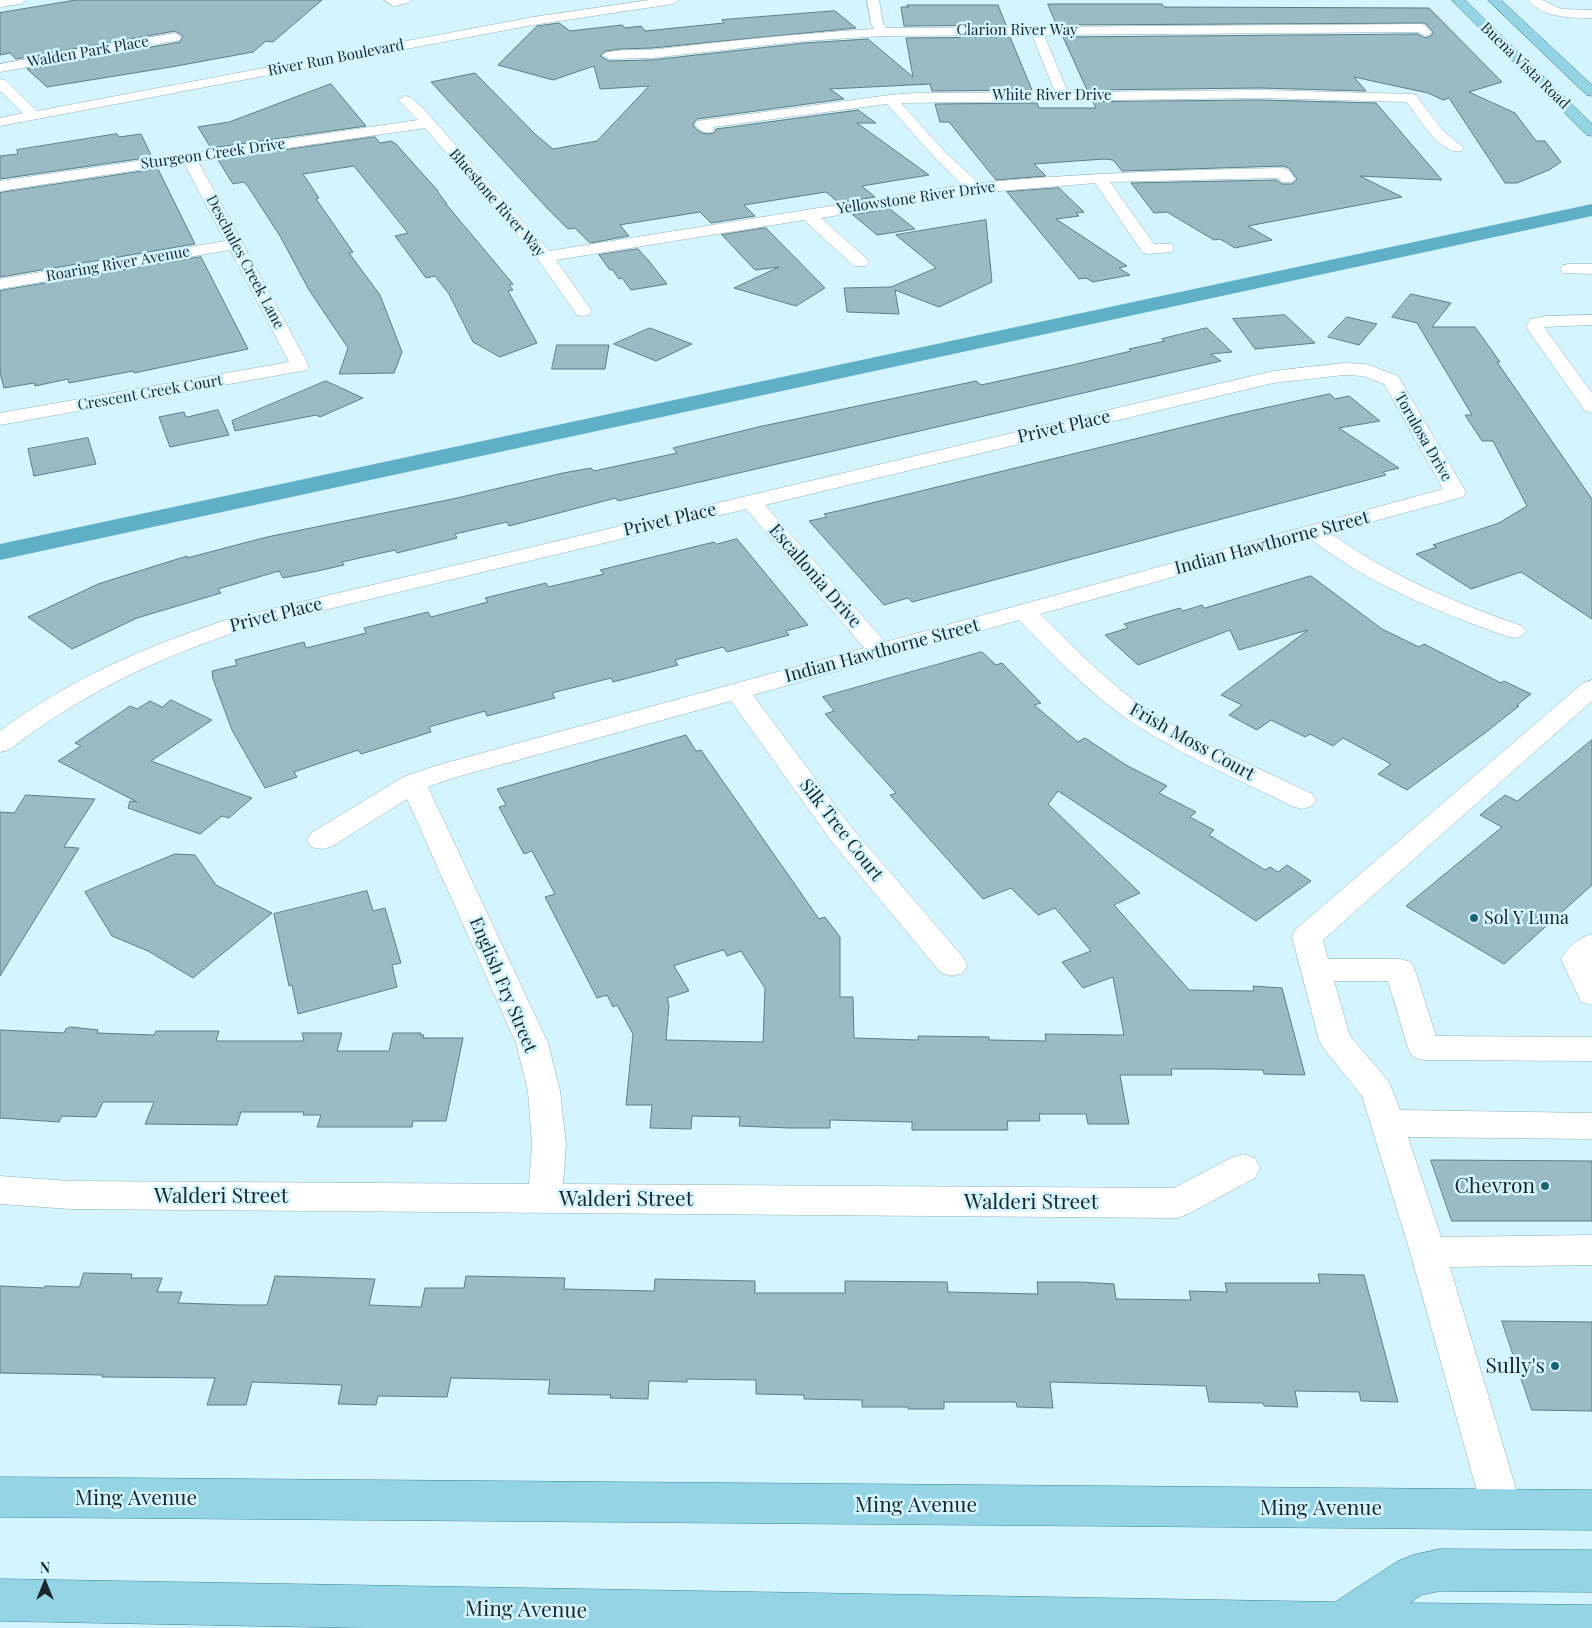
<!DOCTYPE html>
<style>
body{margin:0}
#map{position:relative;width:1592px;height:1628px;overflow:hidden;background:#d4f5ff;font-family:"Playfair Display",serif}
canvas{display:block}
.north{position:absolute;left:20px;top:1558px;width:50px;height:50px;-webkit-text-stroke:4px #d4f5ff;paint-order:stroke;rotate:0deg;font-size:14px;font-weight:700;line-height:20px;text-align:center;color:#1a262a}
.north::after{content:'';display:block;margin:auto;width:18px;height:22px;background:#1a262a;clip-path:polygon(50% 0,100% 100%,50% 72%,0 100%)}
</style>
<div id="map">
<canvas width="1592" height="1628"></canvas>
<div class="north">N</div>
</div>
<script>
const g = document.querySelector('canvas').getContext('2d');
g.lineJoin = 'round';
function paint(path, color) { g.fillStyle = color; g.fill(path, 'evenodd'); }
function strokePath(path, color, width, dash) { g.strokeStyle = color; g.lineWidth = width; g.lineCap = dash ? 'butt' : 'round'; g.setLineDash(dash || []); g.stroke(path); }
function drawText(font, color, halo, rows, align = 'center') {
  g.font = font + ' "Playfair Display",serif'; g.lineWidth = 5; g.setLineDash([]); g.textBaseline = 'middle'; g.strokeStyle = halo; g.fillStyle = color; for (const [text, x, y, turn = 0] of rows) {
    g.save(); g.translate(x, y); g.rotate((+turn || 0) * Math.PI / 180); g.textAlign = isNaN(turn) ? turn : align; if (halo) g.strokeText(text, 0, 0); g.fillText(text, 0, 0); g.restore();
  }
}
const canal = new Path2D(`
 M1592,204v12l-1592,344v-16z`);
const building = new Path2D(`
 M76,0h246l-49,42 -7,-1 -13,11 -82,15 -124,20 -20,-18 153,-27 3,-6 -8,-5 -159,28 -6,-6 -10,2v-42z
 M1048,4h114l2,3 265,1 73,74 -33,10 46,21 21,28h9l16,21 -12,8 -32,13h-12l-56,-85 -6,2 -15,-7 -74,-16 12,14 -106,-3 -173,2 -24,-53 355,-3 7,4 6,-2 2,-4 -8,-9 -368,2z
 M907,5h91l8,20 -102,1 -3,-19h7z
 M835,11l21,17 -204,20 -32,1 -14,2 -6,5 9,5 42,-1 154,-17 63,-4 45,38 -7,-39 104,-1 22,53 -100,1 -2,-7 -100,5 14,10 -147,20 -4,5 2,4 7,5 7,1 5,-1 2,-4 142,-19 18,13h-19l72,52 -67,11 13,11 -36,6 -13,-11 -82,13 11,11 -44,7 -11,-11 -75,12 -5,1 9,11 -39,7 -15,-15 -7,1 -21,-21 -116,-126 44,-9 60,61 18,15 44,-8 52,-55 -49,3 -6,-23 -41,14 -55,-15 39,-39 22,-3 11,8 52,-6 3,3 16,-2 4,5 79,-8 -2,-3z
 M331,84l35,42 -155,22 -13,-21 31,-5z
 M1260,100l116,3 66,77 -82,-4 42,21 -154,29 24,14 -37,8 -15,-9 -6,1 -47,-28 -13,1 -23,-30 146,-3 5,4h10l5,-5 -8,-11 -6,-2 -161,5 -9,-11 -9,-1 -70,5 12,12 -50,4 -47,-58h-9l-5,-18 102,-1 2,5h57l-3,-6z
 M117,134l2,3 22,-3 11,23 -152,22v-23l18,-2 -1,-4z
 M375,137l5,6 11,-2 5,3 42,47h-1l10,13h-1l67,80 -4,1 4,5 -5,1 29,52 -37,14 -27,-15 -24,-48 -14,-18 -9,2 -31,-42 13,-3 -54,-67 -51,8 16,24 -3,1 37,53 -4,1 31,42 22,57 -8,21 -55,1 9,-26 -39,-58 -29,-54 -33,-51 -4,-3 -10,2 -15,-24z
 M158,169l37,75 -195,33v-84z
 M1059,188l25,24 -8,1 3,3 -23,3 71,47 -8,2 11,7 -37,7 -7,-4 -7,1 -72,-87z
 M890,209l25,20 -38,6 -24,-20z
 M986,220l6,62 -53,25 -44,-17 4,24 -52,-2 -3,-24 47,-1 45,-19 -40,-33z
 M766,228l1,1 58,59 -29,18 -62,-18 45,-21 -24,3 -33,-35z
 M638,249l11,12 18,23 -36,6 -9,-12 -3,1 -7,-10 -2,1 -11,-15z
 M201,257l47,92 -114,24 -1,-2 -64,12 -1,-4 -33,7 -1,-3 -30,5 -4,-15v-82z
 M1411,294l40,9 -19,24h43l25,35h-3l95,137v120l-71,-47 -50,17 -55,-35 21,-7 -4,-2 66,-22 28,-17 -34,-65h-11l-17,-26h7l-55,-92 -25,-6z
 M1285,315l30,28 -60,6 -22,-30z
 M1347,317l30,7 -18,21 -31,-8z
 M650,328l42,16 -36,17 -42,-17z
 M1207,328l25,24 -21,2 10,7 -603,140 -2,-3 -107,28 -2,-4 -52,12 2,4 -60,15 -2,-3 -53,12 2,3 -31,7 -30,6 -4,-7 -61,18 3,4 -84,25 -65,31 -44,-32 70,-33 89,-28v2l80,-21 190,-39 106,-25 28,-5 3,3 83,-18 -4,-5 85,-21 218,-46 5,4 87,-19 63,-15 -2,-2 36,-8 -3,-2z
 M557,345h52l-4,24h-53z
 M326,381l37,17 -43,19 -4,-2 -81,16 -3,-10z
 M1330,394l5,5 14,-3 31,25 -41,7 60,40 -16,4 3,3 -474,127 -4,-4 -24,7 -75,-84 18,-4 -3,-3 27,-6 386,-94z
 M218,410l11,25 -59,12 -11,-30 25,-5 2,5z
 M88,438l8,26 -62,12 -6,-27z
 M737,539l71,86 -22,6 3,4 -62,17 -4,-5 -48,13 3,5 -65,17 -2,-4 -59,15 3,5 -68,18 -2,-5 -56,16 2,5 -70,22 -3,-4 -64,22 3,5 -32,11 -33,-58 -19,-51 -1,-8 25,-6 -2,-5 69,-18 2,6 60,-15 -2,-5 64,-16 3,5 57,-15 -3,-4 61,-15 2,4 56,-13 -4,-4 114,-28 2,2z
 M1311,576l71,53 37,18 5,-3 77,39 3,-2 27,13 -14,11 2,1 -34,27 -78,57 -29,-16 13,-10 -48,-26 -10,8 -23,-12 -5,3 -34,-17 -14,10 -28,-15 13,-10 -21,-10 87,-65 -69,20 -9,-20 -92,35 -33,-30 23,-7 -4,-4 56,-16 3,3 19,-6 2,3z
 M982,652l14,13 6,-2 39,40 -7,2 44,37 7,-4 41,27 41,21 -8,7 37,19 -6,5 24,13 -5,5 56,35 5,-3 8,5 9,-7 24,16 -55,40 -198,-130 -10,13 92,89 -26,12 75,85 65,1 -1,-5 29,2 23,87 -41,-1 -1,-4 -51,-1h-41l1,6h-52l9,49h-41l-2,-10h-47l1,7h-33l1,9h-96v-8l-82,-2v8h-40l-51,-2 1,-9 -48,-1 -1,13 -41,-1 2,-23h-26l7,-71 -16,-29 -4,2 -6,-12 -10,3 -52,-101 10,-3 -23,-43 -8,3 -25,-47 7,-2 -9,-16 189,-54 10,16 5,-1 118,169 6,-2 15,20v60h13l1,41 64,2v-4l71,1v3l57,1 -1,-7 79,1 -11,-58 -30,11 -21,-26 29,-11 -36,-43 -17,7 -27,-27 -28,11 -93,-104 6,-2 -71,-79 9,-3 -11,-14zM724,950l3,6 14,-5 24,37 -2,54 -97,-2 3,-35 -2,-7 22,-7 -15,-25z
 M171,700l41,20 -61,41 101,37 -23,20 -7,-2 -22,18 -72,-26 2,-7 7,1 -79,-41 23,-15 -6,-3 55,-37 7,3 13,-8 12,6z
 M1592,740v145l-88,79 -98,-58 96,-79 -22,-12 25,-20 12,6z
 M26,795l69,4 -31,48 15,1 -79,128v-164l14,1z
 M175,854l20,1 21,30 56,28 -79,65 -45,-27 -36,-15 -27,-44z
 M367,891l6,20 12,-3 16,55 -9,2 5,22 -99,27 -6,-29 -3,1 -15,-72z
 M71,1027l27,3 -1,3 57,2 2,-4h63l-3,10h88l-2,-8h40l-5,18h52l4,-18h28l-1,2h4l-1,3h40l-17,83h-33l-1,6h-95l4,-12h-18l1,-3h-63l-4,13 -92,-1 9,-22h-51l-7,15 -34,-1 -3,6 -59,-4v-88l64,3 2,-4z
 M1431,1160l161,1v60h-140z
 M84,1273l48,1 -1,4h31l-5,14h25l-4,11 60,2h29l8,-29 100,3 -6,26 52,2 4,-19h39l2,-12 99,2 -1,11 90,2 1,-12 100,2v12h90v-12l102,1 1,10 90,2 -1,-12h43l34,2 2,15 75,1 -2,-9 38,1 -2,-9h95l-2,-9 46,1 34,127 -37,-1 -2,-9 -64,-1 3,16 -34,-1 -1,-3 -54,-1 -3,-16 -156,-4 3,26 -36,-1 -1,-5h-72v7h-36v-2h-46v-7l-58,-1v-4l-48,-1v-14l-69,-1v3l-38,-1 -1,18 -38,-1 1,-3 -63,-1 2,-14 -99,-2 -4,19 -69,-1 -2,9 -38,-1 4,-19 -90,-3 -6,23h-39l8,-27 -113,-1 1,-2 -103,-2v-87l44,2 1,-2 34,1z
 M1502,1321l90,1v89l-60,-1z`);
const minor = new Path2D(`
 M0,0h27l-6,4 -21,3z
 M384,0h27l-2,3 -16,3z
 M649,0h30l-6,4 -140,21 -533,101v-8l23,-5 -23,-22v-12l5,1 32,31 496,-94z
 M867,0h12l4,23 3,5 535,-4 4,1 6,7 -2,3 -4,1 -7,-4 -374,3 24,57 192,-2 151,4 5,1 27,36 21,17 -2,3c-21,5 -44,-34 -55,-49l-147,-4 -359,5 45,50 33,30c101,-10 202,-13 304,-15l5,2 7,9 -3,3h-10l-4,-4 -168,4 44,62h18l2,4 -2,4 -23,2 -6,-1 -48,-70 -120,10 -154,25 45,40 3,4 -3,4h-12l-50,-46 -248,40 36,51 -3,4 -6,1 -6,-1 -38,-54 -114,-133 -227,33 111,205 -2,4 -307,55v-12l289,-51 -59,-112 -230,39v-10l225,-38 -41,-78 -184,28v-10l418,-61 -20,-20 7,-4 5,1 13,11 126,143 414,-66 -27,-26 -49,-55 -174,23 1,2 -2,3c-8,2 -12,-1 -17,-8l2,-3 193,-26 25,-2 140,-1 -23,-57 -150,1 -77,5 -154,17 -42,1 -7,-4c7,-7 44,-4 56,-6 72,-8 144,-16 216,-20l-3,-6z
 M1528,0h14l19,9 31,1v8c-21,0 -49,0 -64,-18z
 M175,33l6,4 -1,3 -180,32v-8z
 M1569,264h23v10l-29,-1 -3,-4 3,-4z
 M1592,315v10l-48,2 48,66v20l-7,-2 -59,-84 4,-8 16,-3z
 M1344,363l22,1 32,12 68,116 -3,5 -133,36c60,43 124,69 192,93l4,5 -4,5 -8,2 -8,-2c-71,-25 -136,-52 -196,-97l-270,75c32,31 63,64 99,90 53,37 115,61 173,90l4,6 -4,6 -10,3 -10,-3c-58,-29 -119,-54 -172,-92 -37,-27 -68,-61 -101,-94l-266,75 99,133 111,129 4,8 -4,8 -11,3 -11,-3 -109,-131 -101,-141 -278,77 -25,9 120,256 12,48 6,54 -3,39 611,4 57,-30 12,-4 12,4 5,10 -5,10 -65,35 -12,5 -1108,-9 -70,-5v-28l70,5 459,3 3,-39 -4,-54 -12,-48 -109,-244 -76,48 -10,2 -10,-2 -4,-7 4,-7 92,-56 32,-11 429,-118 -118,-139 -501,120c-87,29 -163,64 -236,121l-9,2v-21c69,-52 147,-85 229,-112l1044,-248zM1344,375l19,1 21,8 59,105 -558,153 -120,-137 508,-122z
 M1592,680v21l-269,239 5,19h72l11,3 4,8 21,66 156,1v24l-168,-1 -11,-3 -5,-9 -20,-67h-54l16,55 39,46 11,28 192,3v26l-184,-2 33,100 151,-2v30l-142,2 72,242 -6,14 -14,6 -14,-6 -6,-14 -72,-257 -48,-156 -38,-47 -5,-9 -27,-103 4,-8 287,-246z
 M1592,934v71l-11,-3 -20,-43c7,-12 17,-21 31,-25z`);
const major = new Path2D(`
 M1452,0h13l127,124v12l-5,-1z
 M1488,0h13l91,85v11l-5,-1z
 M0,1477l1592,13v40l-1592,-13z
 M1440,1549l152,1v42l-152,-1 -19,4 -11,8 182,2v23h-1227l-365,-7v-42l1335,23 63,-41 15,-6z`);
const markers = [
 [1474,918,5,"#1d6374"],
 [1545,1186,5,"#1d6374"],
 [1555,1366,5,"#1d6374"]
];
const farStreetnames = [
 ["Clarion River Way",1017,30],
 ["Walden Park Place",88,52,-10],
 ["River Run Boulevard",336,58,-11],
 ["Buena Vista Road",1525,66,44],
 ["White River Drive",1052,95],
 ["Sturgeon Creek Drive",213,154,-8],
 ["Yellowstone River Drive",916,198,-8],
 ["Bluestone River Way",497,203,49],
 ["Deschules Creek Lane",245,262,62],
 ["Roaring River Avenue",118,264,-10],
 ["Crescent Creek Court",150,393,-10],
 ["Torulosa Drive",1423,437,60]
];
const streetNames = [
 ["Privet Place",1064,427,-13],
 ["Privet Place",670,520,-13],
 ["Indian Hawthorne Street",1272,543,-15],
 ["Escallonia Drive",815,576,49],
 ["Privet Place",276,615,-14],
 ["Indian Hawthorne Street",882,651,-15],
 ["Frish Moss Court",1192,742,29],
 ["Silk Tree Court",841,830,52],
 ["English Fry Street",503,985,67]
];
const poiNames = [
 ["Sol Y Luna",1484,918]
];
const nearPoinames = [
 ["Chevron",1535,1186],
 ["Sully's",1545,1366]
];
const nearStreetnames = [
 ["Walderi Street",221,1196],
 ["Walderi Street",626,1199],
 ["Walderi Street",1031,1202],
 ["Ming Avenue",136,1498],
 ["Ming Avenue",916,1505],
 ["Ming Avenue",1321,1508],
 ["Ming Avenue",526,1610,1]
];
paint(canal, '#5fb0c6');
paint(building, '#9bbbc4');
strokePath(building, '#5e7c85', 1);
strokePath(minor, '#8fafb8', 1);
strokePath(major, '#3b8597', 1);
paint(minor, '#fff');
paint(major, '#94d4e4');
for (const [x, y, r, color] of markers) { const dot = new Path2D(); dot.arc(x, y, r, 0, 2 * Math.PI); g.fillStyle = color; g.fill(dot); strokePath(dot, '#d4f5ff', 2); }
drawText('15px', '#1a262a', '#d4f5ff', farStreetnames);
drawText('18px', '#1a262a', '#d4f5ff', streetNames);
drawText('18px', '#1a262a', '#d4f5ff', poiNames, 'left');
drawText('21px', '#1a262a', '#d4f5ff', nearPoinames, 'right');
drawText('21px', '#1a262a', '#d4f5ff', nearStreetnames);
</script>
